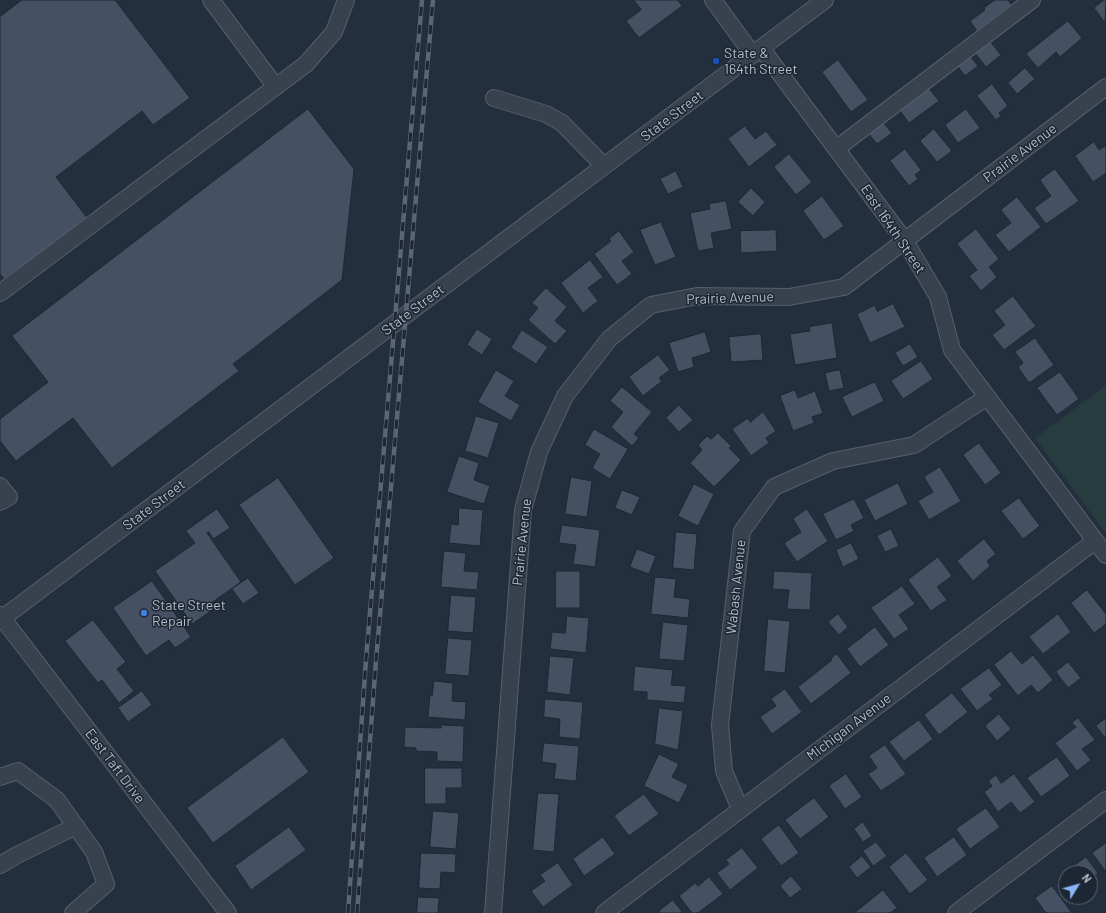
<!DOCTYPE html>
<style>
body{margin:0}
#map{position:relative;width:1106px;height:913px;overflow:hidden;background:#242f3e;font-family:Barlow,sans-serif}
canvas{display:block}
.north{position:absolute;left:1058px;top:865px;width:40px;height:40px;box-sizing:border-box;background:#1d2633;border:1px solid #59626f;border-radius:50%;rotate:53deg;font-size:11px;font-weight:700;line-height:16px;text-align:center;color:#b4bcc9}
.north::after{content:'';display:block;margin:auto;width:14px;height:18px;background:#8ab4f8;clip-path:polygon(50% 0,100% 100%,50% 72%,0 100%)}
</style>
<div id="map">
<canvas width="1106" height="913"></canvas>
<div class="north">N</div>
</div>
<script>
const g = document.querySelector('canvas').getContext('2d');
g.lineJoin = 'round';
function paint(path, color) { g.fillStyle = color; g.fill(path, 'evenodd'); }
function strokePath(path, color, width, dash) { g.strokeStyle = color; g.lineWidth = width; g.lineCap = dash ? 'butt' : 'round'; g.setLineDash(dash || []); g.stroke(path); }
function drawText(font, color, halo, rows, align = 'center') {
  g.font = font + ' Barlow,sans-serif'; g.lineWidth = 3; g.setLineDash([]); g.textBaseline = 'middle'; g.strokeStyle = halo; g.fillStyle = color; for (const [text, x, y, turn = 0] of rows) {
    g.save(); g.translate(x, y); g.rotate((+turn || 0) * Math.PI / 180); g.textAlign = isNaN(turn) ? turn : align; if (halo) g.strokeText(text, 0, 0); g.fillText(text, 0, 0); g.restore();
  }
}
const green = new Path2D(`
 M1106,385v148l-71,-95z`);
const building = new Path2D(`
 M22,0h93l75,98 -37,27 -11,-14 -86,66 32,42 -67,52 -2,-3 -15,11 -4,-5v-257z
 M634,0h44l4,6 -43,32 -13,-17 15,-11z
 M995,0h13l4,6 -35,25 -7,-10 15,-11 -1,-2z
 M1104,0h2l-1,23 -11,-15z
 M1068,21l14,17 -22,19 -4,-5 -18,16 -12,-14z
 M989,40l12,15 -15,12 -12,-15z
 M969,55l9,11 -13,10 -9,-12z
 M838,60l30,40 -17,12 -29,-40z
 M1025,68l10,11 -18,15 -9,-11z
 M992,84l16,22 -9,7 2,3 -5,4 -19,-24z
 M927,86l12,15 -30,22 -11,-15z
 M308,109l46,60 -12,111 -109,84 6,7 -127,97 -39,-50 -57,43 -16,-20v-22l48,-37 -36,-46z
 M966,109l14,19 -22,15 -13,-18z
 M883,122l9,11 -15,11 -9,-11z
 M745,126l10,13 11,-8 11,14 -28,22 -21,-28z
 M934,129l18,22 -15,11 -17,-21z
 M1094,142l5,8 6,-4 1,2v25l-13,9 -18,-26z
 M905,149l16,21 -6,5 3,4 -9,7 -19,-25z
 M789,154l23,28 -16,13 -22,-28z
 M1055,169l24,32 -33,23 -12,-16 17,-12 -11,-16z
 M676,171l7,16 -15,7 -8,-15z
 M751,188l14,14 -12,14 -15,-14z
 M822,196l22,30 -20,14 -21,-29z
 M1017,197l24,30 -32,25 -14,-17 16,-12 -10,-13z
 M726,201l6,28 -21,4 3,15 -16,3 -8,-38 20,-4 -1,-5z
 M661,222l15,35 -21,8 -15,-35z
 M976,229l23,30 -10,8 8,10 -16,14 -12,-15 8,-6 -20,-26z
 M776,230l1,21 -36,2 -1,-22z
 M619,231l15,21 -12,9 10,13 -15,11 -23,-31 17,-13 -2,-2z
 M590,260l13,17 -15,11 10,13 -15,12 -22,-30z
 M546,288l21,19 -12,14 12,10 -12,13 -27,-24 10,-12 -6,-5z
 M1013,296l23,30 -32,24 -12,-15 13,-10 -11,-14z
 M893,304l12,23 -35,16 -13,-29 18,-9 2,6z
 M832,323l5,35 -42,7 -5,-31 20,-3 -1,-4z
 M477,329l15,10 -10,16 -15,-10z
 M522,330l26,17 -12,17 -25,-16z
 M705,332l6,20 -19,6 2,9 -16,5 -9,-29z
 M761,334l2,26 -32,2 -2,-25z
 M1035,338l19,27 -25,18 -11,-16 5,-4 -8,-11z
 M910,344l8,13 -15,9 -8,-13z
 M658,355l12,15 -11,8 3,3 -19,15 -14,-19z
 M921,361l12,18 -30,20 -12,-18z
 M496,370l18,11 -9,15 15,9 -9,16 -33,-19z
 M840,370l4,18 -15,3 -4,-18z
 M1060,372l19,27 -22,16 -20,-27z
 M875,382l9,19 -32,16 -10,-20z
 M622,387l30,25 -18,22 5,4 -7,8 -21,-19 12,-15 -13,-11z
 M795,390l3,8 17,-7 8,22 -11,4 2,6 -21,8 -13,-35z
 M679,405l14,15 -14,12 -13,-14z
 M763,412l13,19 -10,7 3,5 -18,13 -19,-27 16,-11 2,4z
 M476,416l23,7 -11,35 -23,-7z
 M594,429l34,20 -18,30 -18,-11 8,-14 -15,-9z
 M718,433l13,13 -2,2 12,12 -27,27 -24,-24 12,-13 -4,-5 9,-9 4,3z
 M979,443l22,30 -16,12 -22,-30z
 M459,456l20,7 -5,17 16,6 -6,18 -37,-12z
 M940,467l21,34 -32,19 -11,-19 15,-9 -9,-15z
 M571,477l21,4 -5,36 -22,-3z
 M278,478l56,80 -39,27 -56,-80z
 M898,483l10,21 -33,17 -11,-21z
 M694,484l20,10 -16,32 -20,-10z
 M622,490l18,7 -8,18 -17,-7z
 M1019,498l21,28 -17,13 -22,-28z
 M854,499l10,19 -13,7 3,6 -18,9 -13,-26z
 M459,508l24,2 -3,36 -31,-3 2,-19 7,1z
 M217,509l13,19 -17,11 -4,-7 -2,1 34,49 -34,24 4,5 -19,13 -37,-53 40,-28 -9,-12z
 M807,509l21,32 -31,21 -13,-19 17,-11 -8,-13z
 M562,525l38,5 -5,37 -22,-3 3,-19 -17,-2z
 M891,529l8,17 -14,6 -8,-16z
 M676,532l21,2 -3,36 -21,-2z
 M984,539l12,15 -9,7 3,5 -17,15 -16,-20z
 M851,543l8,16 -16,8 -7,-17z
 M637,549l19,7 -7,18 -19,-7z
 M444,551l22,2 -2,18 15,1 -2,18 -36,-3z
 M938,557l14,19 -15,11 10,13 -16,11 -23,-31z
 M556,571h24v37h-24z
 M774,571l38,2 -2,37 -23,-1 2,-19 -16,-1z
 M655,577l21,2 -2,18 16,2 -2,19 -37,-4z
 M248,578l11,15 -16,11 -11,-15z
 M152,581l39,56 -16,11 -6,-8 -23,16 -33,-48z
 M902,586l13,18 -16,11 10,14 -15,10 -23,-31z
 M1087,590l19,24v10l-12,9 -23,-30z
 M451,595l25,2 -3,36 -25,-2z
 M838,614l10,13 -9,8 -11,-13z
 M1058,614l13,18 -28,22 -14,-17z
 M567,616l22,2 -3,35 -36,-4 2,-17 13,1z
 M768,619l22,2 -5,52 -21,-2z
 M93,620l33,42 -9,7 17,22 -15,12 -17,-23 -4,3 -33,-42z
 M663,622l25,3 -4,36 -25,-2z
 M875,627l14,18 -29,22 -13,-18z
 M448,638l24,2 -3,36 -24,-2z
 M1011,651l11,13 11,-9 20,25 -15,13 -7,-8 -13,11 -24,-31z
 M837,654l14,19 -40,31 -13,-17 34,-27 -1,-1z
 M550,656l24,2 -4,37 -23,-3z
 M1068,662l13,16 -13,10 -12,-16z
 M635,666l38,4 -2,15 15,1 -2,17 -37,-3v-8l-14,-1z
 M989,668l13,17 -13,10 4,4 -16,12 -17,-22z
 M434,681l19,2 -1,18 14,1 -1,18 -37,-3 2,-22 2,1z
 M785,689l17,23 -30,22 -12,-17 16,-11 -5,-7z
 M142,691l10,14 -24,17 -10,-14z
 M952,693l16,19 -29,23 -15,-20z
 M545,699l38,3 -3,37 -21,-2 1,-18 -16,-2z
 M659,708l24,3 -5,39 -23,-6z
 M999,714l12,15 -14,12 -12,-15z
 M1078,718l17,22 -13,9 9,11 -14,11 -22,-28 21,-16 -4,-4z
 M1106,718v21l-10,-13z
 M919,720l14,19 -29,22 -15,-19z
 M441,725l23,1 -1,36 -26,-1v-9l-21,-1v-3l-12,-1 1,-20 36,1z
 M283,737l26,35 -96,71 -26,-35z
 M544,743l35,3 -3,35 -22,-2 2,-15 -14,-2z
 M885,745l21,29 -25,17 -13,-17 9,-6 -8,-12z
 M659,754l20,10 -7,13 16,8 -9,18 -35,-17z
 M1057,757l13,19 -29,21 -14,-19z
 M425,768h37v20h-16v16h-21z
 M846,774l16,23 -17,12 -16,-23z
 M1014,774l21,28 -15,11 -9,-11 -13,10 -14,-20 8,-6 -4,-5 8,-6 5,8z
 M538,793l21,1 -5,58 -21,-2z
 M644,794l15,20 -30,22 -15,-20z
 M814,798l15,19 -29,22 -15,-19z
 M986,808l14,19 -30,22 -14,-20z
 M433,811l26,2 -3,36 -26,-2z
 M863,822l9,14 -9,6 -9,-13z
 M779,825l20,28 -18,13 -20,-27z
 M289,827l17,23 -55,40 -16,-24z
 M603,837l12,17 -31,22 -11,-17z
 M954,837l13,18 -30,22 -13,-19z
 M876,842l11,14 -14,10 -10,-15z
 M1106,843v29l-14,-19z
 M742,848l16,20 -28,22 -13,-17 12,-9 -3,-4z
 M421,853l35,1 -1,19 -14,-1 -1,17 -21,-1z
 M906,853l22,27 -18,14 -21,-27z
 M862,856l9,11 -14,11 -8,-11z
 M1086,857l12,16 -8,6v-6h-24v15l-8,-10z
 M558,863l15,22 -30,22 -12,-16 14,-10 -5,-6z
 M791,876l11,13 -12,9 -10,-12z
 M709,877l14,17 -25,19h-6l-13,-17 16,-13 3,3z
 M1052,886l20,27h-26l-11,-15z
 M883,890l14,18 -7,5h-33l-1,-1z
 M418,897l21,1 -1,15h-21z
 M673,900l10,13h-23l-1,-2z`);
const minor = new Path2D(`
 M211,0l65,87
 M713,0l40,55
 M761,48l144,193 33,56 14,53 154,205
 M494,98l52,16 16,9 42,43
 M836,149l196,-149
 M0,293l306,-229 28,-32 12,-32
 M0,486l9,11 -9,5
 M0,615l228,298
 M0,620l825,-620
 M0,777l18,-6 39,29 37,52 12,32 -33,29
 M740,809l-16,-38 -4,-46 22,-194 32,-44 59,-26 81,-16 73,-48
 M0,865l17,-10 59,-29
 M493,913l30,-403 16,-58 26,-56 44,-57 42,-34 46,-9 92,1 55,-10 262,-200
 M604,913l491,-372
 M956,913l150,-113`);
const rail = new Path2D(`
 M348,913l18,-253 56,-660
 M357,913l19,-252 57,-661`);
const markers = [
 [716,61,4,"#1a4fb4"],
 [144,613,4,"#3f7fe0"]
];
const poiNames = [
 ["State &",724,53],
 ["164th Street",724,69],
 ["State Street",152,605],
 ["Repair",152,621]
];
const streetNames = [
 ["State Street",672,116,-37],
 ["Prairie Avenue",1020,153,-37],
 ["East 164th Street",893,229,56],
 ["Prairie Avenue",730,298,-2],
 ["State Street",413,310,-37],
 ["State Street",154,505,-37],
 ["Prairie Avenue",522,542,-84],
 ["Wabash Avenue",736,587,-84],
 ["Michigan Avenue",849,727,-37],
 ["East Taft Drive",115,766,53]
];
paint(green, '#263c3f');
paint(building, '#455162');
strokePath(building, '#1f2835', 1);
strokePath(minor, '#565f6c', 18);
strokePath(minor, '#38414e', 16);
strokePath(rail, '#5a6575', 4.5);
strokePath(rail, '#1d2633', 3, [9]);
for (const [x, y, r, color] of markers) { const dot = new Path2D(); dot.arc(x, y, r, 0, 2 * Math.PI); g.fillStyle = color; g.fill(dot); strokePath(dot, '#1d2633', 1.5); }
drawText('14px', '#b4bcc9', '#1d2633', poiNames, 'left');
drawText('14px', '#b4bcc9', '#1d2633', streetNames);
</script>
